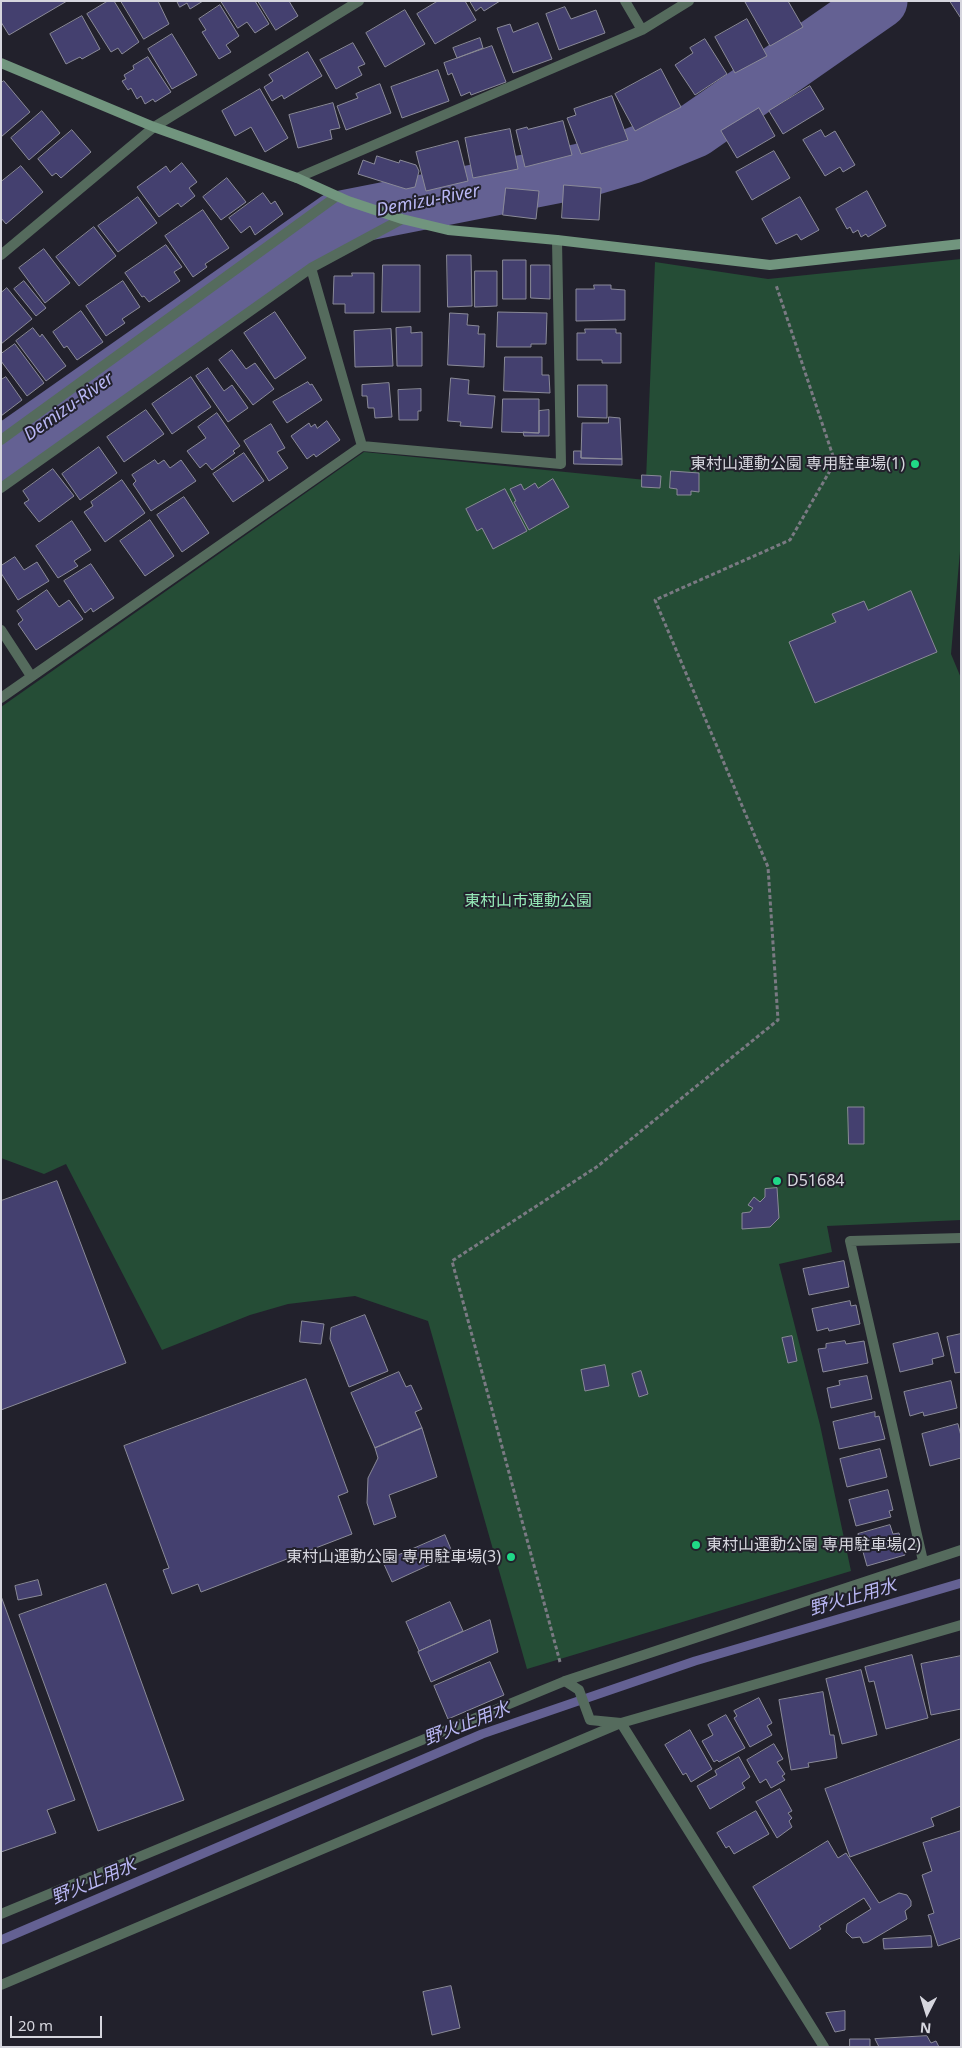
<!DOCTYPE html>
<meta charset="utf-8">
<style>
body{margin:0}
#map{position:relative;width:962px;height:2048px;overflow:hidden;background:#22212c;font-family:"Noto Sans",sans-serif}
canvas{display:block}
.frame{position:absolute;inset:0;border:2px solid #d6d6de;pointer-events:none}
.north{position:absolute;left:902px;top:1988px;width:50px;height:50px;-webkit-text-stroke:4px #22212c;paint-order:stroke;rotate:185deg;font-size:14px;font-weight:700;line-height:20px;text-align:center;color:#d6d6de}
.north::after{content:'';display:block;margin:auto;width:18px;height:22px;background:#d6d6de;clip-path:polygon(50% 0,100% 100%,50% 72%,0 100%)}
.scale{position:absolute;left:10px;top:2016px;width:92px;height:22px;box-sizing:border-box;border:2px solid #d6d6de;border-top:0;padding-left:6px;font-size:15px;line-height:18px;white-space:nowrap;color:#d6d6de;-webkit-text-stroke:4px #22212c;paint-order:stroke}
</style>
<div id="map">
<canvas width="962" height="2048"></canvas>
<div class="frame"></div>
<div class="north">N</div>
<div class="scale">20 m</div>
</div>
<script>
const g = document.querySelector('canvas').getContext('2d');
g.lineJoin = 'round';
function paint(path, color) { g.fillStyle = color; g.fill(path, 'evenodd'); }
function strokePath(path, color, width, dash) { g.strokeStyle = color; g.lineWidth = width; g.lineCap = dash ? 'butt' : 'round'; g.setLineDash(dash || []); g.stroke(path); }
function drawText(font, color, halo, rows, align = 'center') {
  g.font = font + ' "Noto Sans","Noto Sans JP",sans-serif'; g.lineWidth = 4; g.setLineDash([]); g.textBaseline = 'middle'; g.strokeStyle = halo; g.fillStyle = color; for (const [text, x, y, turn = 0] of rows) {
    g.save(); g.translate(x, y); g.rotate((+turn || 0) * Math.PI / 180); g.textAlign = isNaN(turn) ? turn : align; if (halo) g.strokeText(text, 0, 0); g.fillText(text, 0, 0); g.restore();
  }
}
const green = new Path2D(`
 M961,259v281l-10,114 10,24v542l-134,6 5,26 -53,12 41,161 31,146 -324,98 -99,-348 -73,-25 -67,8 -38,11 -88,35 -96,-186 -22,10 -43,-16v-451l363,-255 282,28 9,-218 113,17z`);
const stream = new Path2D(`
 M1,1940l481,-206 213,-73 266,-78`);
const river = new Path2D(`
 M1,455l336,-236 244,-48 51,-15 63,-26 185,-129`);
const building = new Path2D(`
 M1,1h66l-58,34 -8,-13z
 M108,1h6l25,41 -17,12 -4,-6 -7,4 -24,-38z
 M121,1h37l11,23 -25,15z
 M177,1h26l-13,8 -3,-6 -7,4z
 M221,1h34l14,23 -14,9 -8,-11 -9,6z
 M258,1h31l9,15 -22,14z
 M438,1h27l11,19 -41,24 -18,-30z
 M470,1h30l-16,10 -3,-4 -5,4z
 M788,1l15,26 -33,19 -25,-44z
 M950,1h11v17z
 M220,5l19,31 -13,9 5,7 -12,7 -17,-27 4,-2 -7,-11z
 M565,7l6,12 25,-9 9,23 -46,17 -13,-36z
 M405,10l20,34 -40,23 -19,-34z
 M82,16l18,33 -18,10 -2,-2 -14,7 -16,-30z
 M747,19l20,37 -32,17 -20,-36z
 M538,23l14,36 -39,14 -16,-45 13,-4 3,8z
 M172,34l25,41 -25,14 -24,-40z
 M480,38l3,10 -26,10 -4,-10z
 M705,39l22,35 -32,21 -20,-30 18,-12 -3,-5z
 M353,43l12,21 -7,3 4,8 -26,14 -16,-29z
 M492,46l14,36 -35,13 -1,-3 -9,4 -9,-23 -4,2 -4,-12z
 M308,52l14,24 -38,23 -2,-4 -10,6 -8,-14 9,-6 -4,-6z
 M148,57l23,35 -16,10 -2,-3 -8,5 -4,-8 -4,3 -6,-11 -3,2 -6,-9 4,-2 -2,-4 10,-6 -1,-3z
 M661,69l20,38 -46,24 -20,-37z
 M438,70l11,31 -47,17 -11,-31z
 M4,81l26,31 -29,25v-54z
 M380,84l11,29 -45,17 -9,-24 21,-8 -2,-4z
 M810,86l14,23 -41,25 -14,-23z
 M260,89l28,49 -23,14 -14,-25 -16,9 -13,-25z
 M612,96l16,44 -47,14 -14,-36 9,-3 -2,-6z
 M333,103l7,25 -10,2 2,9 -34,9 -9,-33z
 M759,108l16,28 -38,22 -16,-27z
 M42,111l18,22 -31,27 -18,-22z
 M563,121l9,34 -47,12 -9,-37 11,-3 1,2z
 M510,129l8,40 -45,9 -8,-40z
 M72,130l19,22 -30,26 -5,-5 -4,3 -14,-17z
 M821,130l4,7 10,-6 20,34 -12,7 -3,-5 -15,9 -22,-36z
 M458,141l10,40 -42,10 -10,-39z
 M774,151l16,27 -38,22 -16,-28z
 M377,156l22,7 1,-3 16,5 3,6 -4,16 -9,2 -48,-15 5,-14 11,4z
 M182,163l15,19 -8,6 6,8 -14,11 -3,-4 -19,14 -22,-30 29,-21 4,6z
 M21,166l22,26 -37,32 -5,-6v-36z
 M227,178l19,24 -25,18 -18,-23z
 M564,185l37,3 -2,32 -37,-2z
 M506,188l33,3 -3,28 -33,-4z
 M867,191l19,35 -18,11 -2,-3 -5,3 -3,-7 -5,3 -3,-6 -3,2 -11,-20z
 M263,193l8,11 4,-3 8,13 -28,21 -5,-9 -9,7 -12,-15z
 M138,197l19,26 -39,29 -20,-26z
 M800,197l19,33 -18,10 -4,-6 -21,10 -14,-25z
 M203,210l26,38 -24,16 2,3 -14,10 -28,-41z
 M94,227l22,29 -37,30 -23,-29z
 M166,245l16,22 -8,5 6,9 -31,21 -5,-6 -2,1 -17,-24z
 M44,249l26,34 -25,20 -26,-35z
 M447,255h24l1,51 -24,1z
 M503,260h23v39h-23z
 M383,265h37v47h-38z
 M531,265h19v34l-19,-1z
 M475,271h22v35l-22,1z
 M352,273h22v40h-29v-9h-12l1,-28h18z
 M24,281l22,27 -10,8 -22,-27z
 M123,281l17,26 -18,12 3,4 -19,13 -20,-30z
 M594,285h17v4l14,1v30l-49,1v-32h18z
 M7,288l25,31 -31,25v-51z
 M81,311l22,31 -26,18 -10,-14 -3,2 -11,-16z
 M275,312l31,46 -31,21 -31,-46z
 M498,312l49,1 -1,31h-15v3h-34z
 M450,313l18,1 -1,11 12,1 -1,8h7l-1,33 -36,-2z
 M411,327v6l11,-1v34h-25l-1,-38z
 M33,328l7,9 2,-3 24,32 -20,15 -30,-40z
 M391,329l2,37 -38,1 -1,-36z
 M585,329h31v4h5v30h-19v-3h-25v-27h8z
 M15,344l29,39 -17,13 -26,-35v-7z
 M232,350l14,19 9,-6 19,26 -21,16 -34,-45z
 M505,357h37v18h7l1,18 -46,-2z
 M208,368l16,23 8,-6 16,23 -20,14 -32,-46z
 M6,377l16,23 -21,16v-36z
 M191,377l20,30 -39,27 -20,-30z
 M451,378l18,2 -1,14 27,2 -3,32 -32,-2 1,-4 -13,-1z
 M308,382l2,3 2,-1 10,16 -35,23 -14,-21z
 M389,383l3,34 -17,1 -1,-10h-6l-1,-12h-5v-11z
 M578,385h29v33l-29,-1z
 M421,389v22h-3v9h-19l-1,-30z
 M503,399h36v34l-37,-1z
 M146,410l18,24 -40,28 -17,-25z
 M549,410v26h-25l-1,-4 16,1v-22z
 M217,413l23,33 -7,5 2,2 -23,17 -6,-7 -6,5 -13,-17 19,-13 -8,-11z
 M609,417l11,1 2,41 -41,-1 1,-35h26z
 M327,421l13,19 -24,17 -2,-3 -7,5 -16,-23 18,-13 2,4 4,-3 2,4z
 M271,424l14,24 -8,4 11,16 -19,13 -25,-40z
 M99,447l18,26 -37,27 -18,-26z
 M574,451h7v7l41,1v6l-48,-1z
 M244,453l20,28 -31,21 -20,-28z
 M155,460l3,4 6,-4 6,8 11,-8 15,21 -45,30 -18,-27 3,-3 -4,-6z
 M53,469l21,27 -35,26 -15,-19 5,-3 -6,-9z
 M671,471l28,2v19l-8,-1v4h-14v-6l-7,-1z
 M642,475l19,1 -1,12 -18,-1z
 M553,479l16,28 -40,23 -15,-28 2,-1 -6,-12 11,-5 3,6 11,-7 3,5z
 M122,480l23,33 -40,29 -21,-30 9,-6 -2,-4z
 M505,489l22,42 -34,18 -11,-21 -5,3 -11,-22z
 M184,497l25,36 -27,19 -25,-37z
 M150,520l24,36 -29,20 -25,-35z
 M72,521l19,29 -17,11 4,5 -20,12 -22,-32z
 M15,557l9,13 13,-8 12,19 -31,19 -17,-27v-7z
 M91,564l23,34 -21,14 -2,-4 -6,5 -21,-32z
 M47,590l12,17 10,-7 14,19 -47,31 -18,-26 5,-4 -6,-9z
 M911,591l26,61 -122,51 -26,-61 47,-20 -4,-8 32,-13 4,9z
 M848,1107h16v37h-15z
 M57,1181l69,182 -125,47v-209z
 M777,1188l2,30 -9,9 -28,2v-16l8,-1 3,-4 -5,-3 6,-8 6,5 5,-5v-8z
 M844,1261l5,26 -40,8 -6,-26z
 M850,1301l1,5 5,-1 4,19 -31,7 -1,-3 -11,3 -5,-22z
 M365,1315l23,56 -39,16 -19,-48 1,-11z
 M302,1321l22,3 -3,20 -21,-2z
 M938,1333l6,23 -12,3 1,5 -33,8 -7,-28z
 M961,1334v38l-6,1 -8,-36z
 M792,1336l5,25 -9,2 -6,-25z
 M845,1341l1,3 18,-3 4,22 -45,9 -5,-23 8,-1v-4z
 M605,1365l4,21 -24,5 -4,-21z
 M641,1371l7,23 -9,3 -7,-23z
 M399,1372l7,15 5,-2 11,24 -7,3 7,16 -47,20 -24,-55z
 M867,1376l5,23 -41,9 -4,-20 13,-3 -1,-4z
 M306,1379l42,113 -10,4 14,38 -151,58 -3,-8 -26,10 -9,-24 6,-2 -45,-122z
 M951,1381l6,27 -33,8 -1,-4 -13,4 -6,-24z
 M875,1412v5l4,-1 6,23 -46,10 -6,-27z
 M958,1424l3,12v22l-31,8 -8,-32z
 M422,1428l15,49 -48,18 7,22 -22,8 -7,-22 1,-25 10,-20 -3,-10z
 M880,1449l7,28 -40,10 -7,-28z
 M888,1490l5,20 -4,1 2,6 -35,9 -7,-26z
 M890,1525l3,9 6,-1 6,22 -38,11 -9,-32z
 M445,1535l8,19 -61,28 -9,-20z
 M38,1580l4,15 -24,5 -3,-14z
 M106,1584l78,216 -86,31 -79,-216z
 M1,1596l74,204 -28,10 9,23 -55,19z
 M450,1602l13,29 -44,20 -13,-29z
 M490,1620l8,32 -67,30 -13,-30z
 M912,1655l16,63 -42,11 -12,-48 -5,1 -4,-15z
 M961,1656v53l-30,6 -10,-51z
 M490,1662l14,33 -56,24 -14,-33z
 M861,1670l16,65 -35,9 -16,-65z
 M823,1692l7,43h4l3,23 -29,5 1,4 -18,3 -12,-70z
 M759,1698l13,25 -5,3 5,9 -22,12 -16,-29 3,-2 -3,-5z
 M726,1715l19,33 -26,14 -2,-2 -3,2 -12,-21 11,-6 -5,-10z
 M690,1730l22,39 -21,13 -5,-9 -3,2 -18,-30z
 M961,1739v67l-30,12 3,8 -84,31 -25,-68z
 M774,1744l9,15 -6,3 8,12 -3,2 3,4 -14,8 -5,-9 -6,4 -13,-23z
 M739,1757l11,20 -8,6 3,5 -35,21 -13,-23 20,-11 -2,-4z
 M780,1789l12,22 -4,2 4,5 -3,3 3,6 -15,11 -21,-36z
 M756,1811l13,23 -35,20 -5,-8 -3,2 -9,-15z
 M961,1831v107l-23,8 -10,-31 6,-2 -12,-38 10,-4 -9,-28z
 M828,1841l10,17 8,-5 33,50 20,-10 8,2 4,6v5l-6,5 2,8 -39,23 -5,1 -3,-6 -8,1 -6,-6 1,-8 24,-15 -7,-11 -45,28 2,3 -31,20 -37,-62z
 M931,1936l1,11 -48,2 -1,-10z
 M451,1986l9,42 -28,7 -9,-43z
 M845,2011v19l-10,2 -9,-19z
 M927,2036l4,7 5,-2 3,6h-60l-4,-8z
 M850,2039h20v8h-20z`);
const path = new Path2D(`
 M560,1662l-108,-401 146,-95 180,-146 -10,-153 -113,-267 135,-60 45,-78 -59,-177`);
const street = new Path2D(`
 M625,1l17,29
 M297,178l345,-148 47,-29
 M1,255l153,-128 205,-126
 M311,268l51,178
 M1,440l336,-244
 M1,488l310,-220 91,-49
 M1,630l30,46
 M1,698l361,-252 199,18 -4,-224
 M923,1561l-73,-320 111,-3
 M565,1681l14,9 11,30 31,3 203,324
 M1,1914l564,-233 396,-131
 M1,1985l620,-262 340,-98`);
const secondary = new Path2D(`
 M1,63l153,64 143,51 51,23 54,18 46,11 109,10 213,25 191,-21`);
const markers = [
 [915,464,5,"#20d887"],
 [777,1181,5,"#20d887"],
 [696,1545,5,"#20d887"],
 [511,1557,5,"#20d887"]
];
const poiNames = [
 ["東村山運動公園 専用駐車場(1)",905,464],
 ["D51684",787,1181,"left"],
 ["東村山運動公園 専用駐車場(2)",706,1545,"left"],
 ["東村山運動公園 専用駐車場(3)",501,1557]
];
const parkNames = [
 ["東村山市運動公園",528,901]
];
const waterNames = [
 ["Demizu-River",428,201,-11],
 ["Demizu-River",69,407,-35],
 ["野火止用水",853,1598,-16],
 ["野火止用水",467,1724,-21],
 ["野火止用水",94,1882,-23]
];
paint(green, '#254d36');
strokePath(stream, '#646193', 9);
strokePath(river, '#646193', 55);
paint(building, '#44406f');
strokePath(building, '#8a8a98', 1);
strokePath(path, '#7a7a83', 3, [4, 2.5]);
strokePath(street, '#556b5d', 10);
strokePath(secondary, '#71957e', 10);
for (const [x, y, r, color] of markers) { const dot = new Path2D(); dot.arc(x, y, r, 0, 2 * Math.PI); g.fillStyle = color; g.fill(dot); strokePath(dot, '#22212c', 2); }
drawText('16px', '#d6d6de', '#22212c', poiNames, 'right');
drawText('16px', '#95e9b7', '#22212c', parkNames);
drawText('italic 18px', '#b9b7f4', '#22212c', waterNames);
</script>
